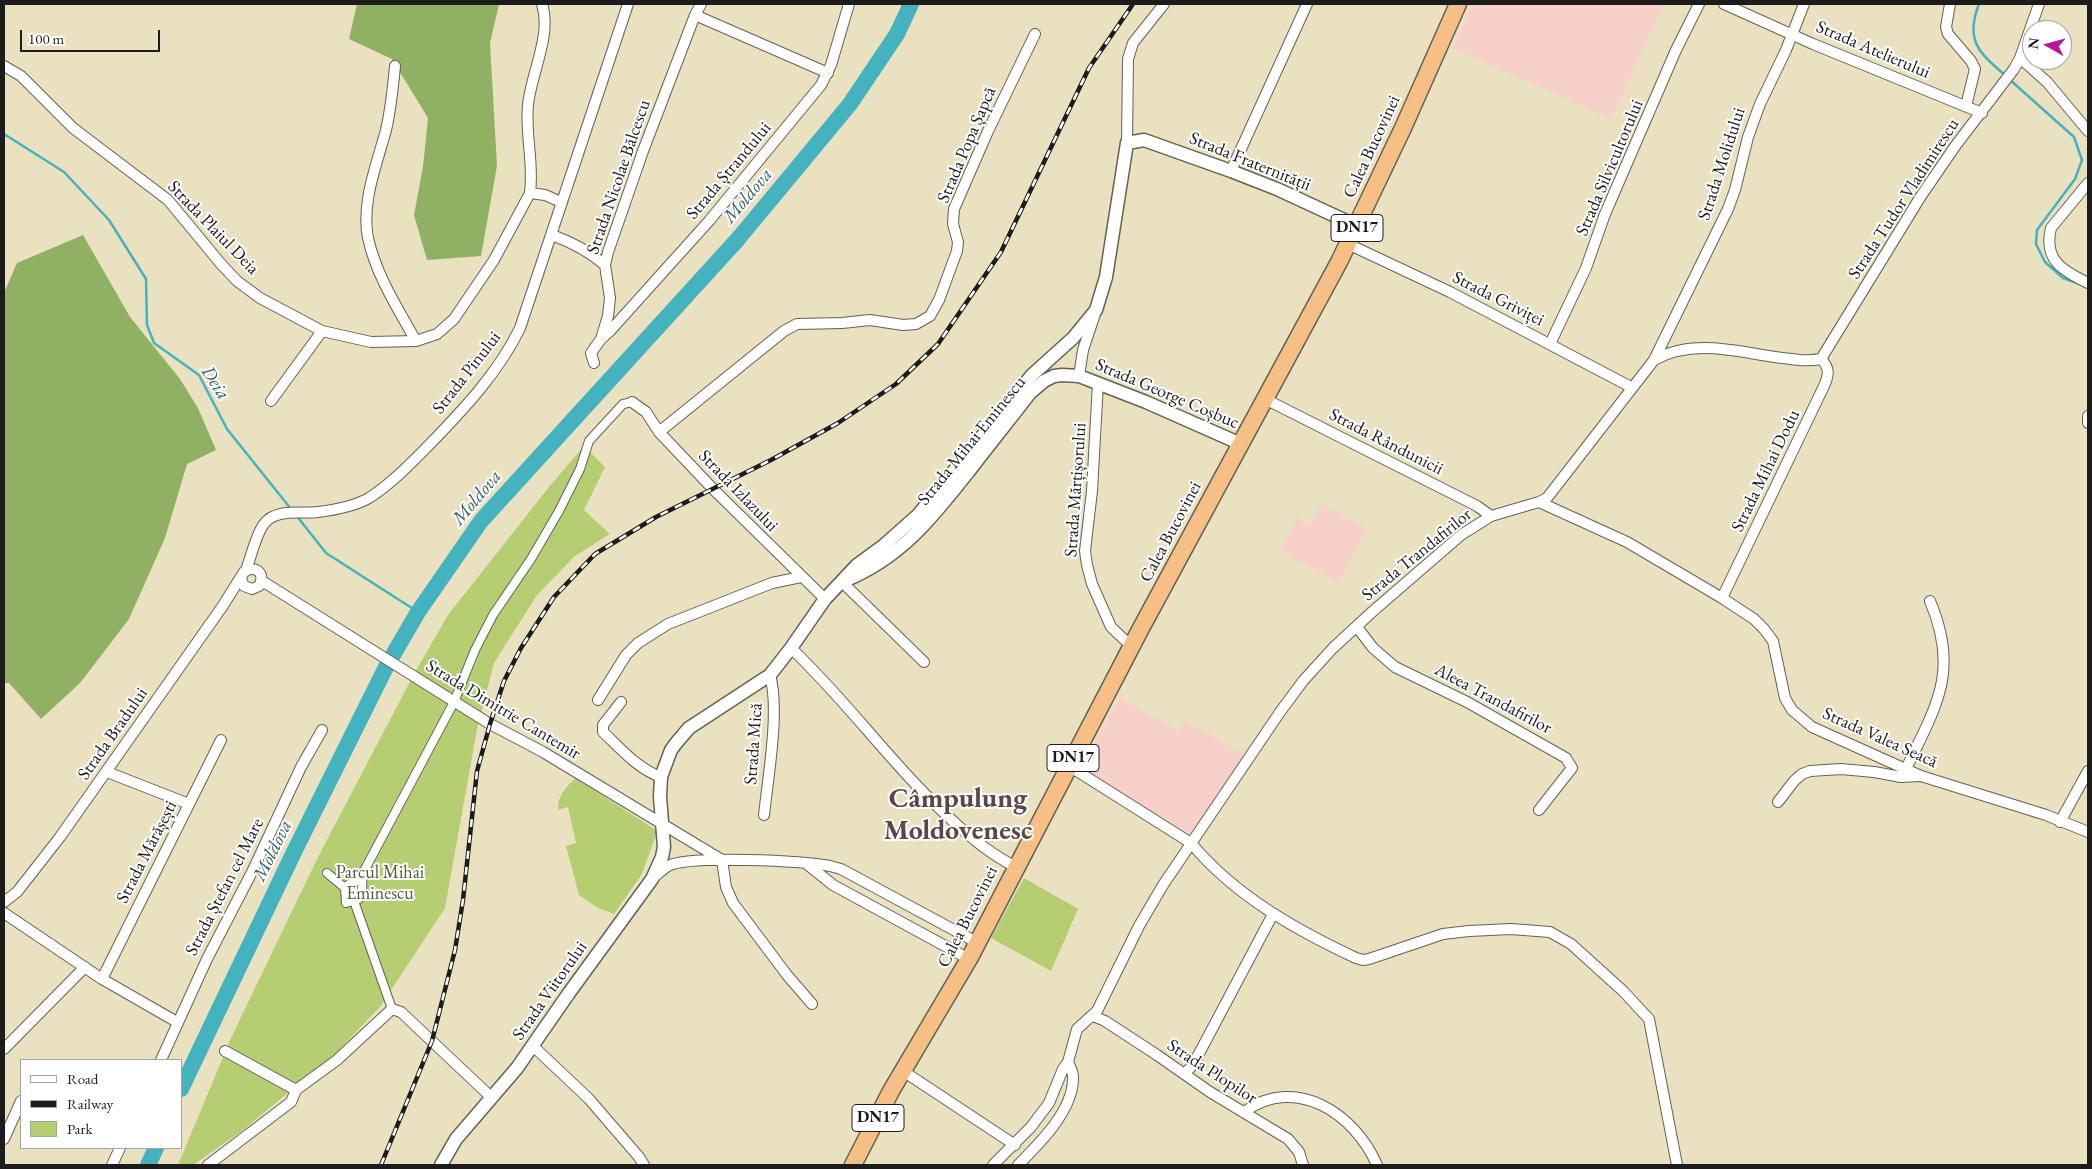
<!DOCTYPE html>
<meta charset="utf-8">
<style>
body{margin:0}
#map{position:relative;width:2092px;height:1169px;overflow:hidden;background:#eae1c0;font-family:"EB Garamond",serif}
canvas{display:block}
.frame{position:absolute;inset:0;border:5px solid #1c1c1c;pointer-events:none}
.legend{position:absolute;left:20px;top:1059px;width:162px;height:90px;box-sizing:border-box;background:#fff;border:1px solid #a4a4a4;margin:0;padding:6px 9px;list-style:none;font-size:15px;color:#1c1c1c}
.legend li{display:flex;align-items:center;gap:10px;height:25px}
.legend b{width:25px;border:1px solid #a4a4a4}
.north{position:absolute;left:2022px;top:20px;width:50px;height:50px;box-sizing:border-box;background:#fff;border:1px solid #a4a4a4;border-radius:50%;rotate:277deg;font-size:14px;font-weight:700;line-height:20px;text-align:center;color:#1c1c1c}
.north::after{content:'';display:block;margin:auto;width:18px;height:22px;background:#b5179e;clip-path:polygon(50% 0,100% 100%,50% 72%,0 100%)}
.scale{position:absolute;left:20px;top:30px;width:140px;height:22px;box-sizing:border-box;border:2px solid #1c1c1c;border-top:0;padding-left:6px;font-size:15px;line-height:18px;white-space:nowrap;color:#1c1c1c;-webkit-text-stroke:4px #fff;paint-order:stroke}
</style>
<div id="map">
<canvas width="2092" height="1169"></canvas>
<div class="frame"></div>
<ul class="legend">
<li><b style="height:6px;background:#fff"></b>Road</li>
<li><b style="height:6px;background:#1c1c1c"></b>Railway</li>
<li><b style="height:14px;background:#b6ce72"></b>Park</li>
</ul>
<div class="north">N</div>
<div class="scale">100 m</div>
</div>
<script>
const g = document.querySelector('canvas').getContext('2d');
g.lineJoin = 'round';
function paint(path, color) { g.fillStyle = color; g.fill(path, 'evenodd'); }
function strokePath(path, color, width, dash) { g.strokeStyle = color; g.lineWidth = width; g.lineCap = dash ? 'butt' : 'round'; g.setLineDash(dash || []); g.stroke(path); }
function drawText(font, color, halo, rows, align = 'center') {
  g.font = font + ' "EB Garamond",serif'; g.lineWidth = 4; g.setLineDash([]); g.textBaseline = 'middle'; g.strokeStyle = halo; g.fillStyle = color; for (const [text, x, y, turn = 0] of rows) {
    g.save(); g.translate(x, y); g.rotate((+turn || 0) * Math.PI / 180); g.textAlign = isNaN(turn) ? turn : align; if (halo) g.strokeText(text, 0, 0); g.fillText(text, 0, 0); g.restore();
  }
}
const built = new Path2D(`
 M1472,4h192l-53,115 -158,-71z
 M1322,505l45,24 -29,54 -59,-33 18,-32 13,8z
 M1120,698l58,33 6,-11 61,35 -55,79 -111,-64z`);
const green = new Path2D(`
 M584,446l21,21 -21,43 26,24 -35,22 -38,39 -43,68 -17,66 -32,179 -65,99 -44,46 -94,78 -49,34h-15l53,-127 87,-181 96,-183 34,-59 101,-128z
 M575,778l81,52v5l-14,39 -28,40 -16,-6 -19,-13 -13,-49 10,-3 -8,-36 -10,3c-1,-14 8,-22 17,-32z
 M1024,878l54,31 -27,62 -60,-33z`);
const forest = new Path2D(`
 M357,4h142l-9,39 7,123 -16,90 -54,4 -13,-45 9,-48 5,-49 -36,-59 -43,-20z
 M83,235l47,82 50,62 18,29 18,42 -29,14 -22,74 -36,81 -49,64 -39,36 -32,-36h-5v-390l13,-30z`);
const stream = new Path2D(`
 M1979,4c-14,36 -1,48 26,71
 M2009,79l65,58 8,23 -7,19 -38,51 -1,14 9,18 18,16 19,7
 M4,134l60,38 45,48 37,59 1,46 7,18 45,32 28,54 64,80
 M296,515l30,38 92,59`);
const river = new Path2D(`
 M181,1089l112,-235 93,-187 32,-55 63,-91 257,-282 112,-135 47,-70 14,-30
 M148,1165l8,-17`);
const pedestrian = new Path2D(`
 M327,873l18,15
 M360,880l-11,4 -4,4 1,15 13,-4c6,-10 1,-17 5,-28l90,-169 21,-52 18,-35 38,-56 28,-48 21,-42 9,-28 34,-37 9,-2
 M354,901l38,108`);
const minor = new Path2D(`
 M1724,4l89,40 169,69
 M1950,4l-4,23 2,7 23,27 4,8 -9,37
 M695,15l133,58
 M2020,58l27,24 41,49
 M4,66l17,10 52,52 95,72 53,64 16,17 23,17 62,33 49,11 45,-1 21,-7 17,-15 40,-59 36,-67 15,2 16,7
 M395,66c-2,21 -4,43 -9,64 -9,34 -25,72 -18,108 8,37 30,71 48,103
 M1127,143l1,-84 5,-16 31,-39
 M1231,171l76,-167
 M2088,183l-37,45c-8,32 12,43 37,55
 M530,193c4,-30 -5,-59 -2,-88 3,-32 24,-69 14,-101
 M552,235c19,7 37,16 53,30
 M1348,244l102,48 181,95
 M601,339l9,-8 99,-110 112,-136 10,-20 18,-61
 M1550,344l36,-76 19,-54 71,-164 23,-46
 M1821,359l100,-163 35,-51 58,-76 6,-11 19,-54
 M1654,360l74,-151 7,-19 13,-53 12,-33 26,-54 18,-46
 M594,363l-3,-10 10,-14 7,-23 2,-18 -5,-33 3,-13 35,-101 52,-136 6,-11
 M1079,376l4,-26 12,-36
 M1098,383l-6,108 -7,60 2,14 5,19 19,43 21,20
 M1265,399l212,107 14,10
 M271,401l51,-70
 M632,402l14,10 13,20 54,57 112,110
 M2088,416v7
 M659,432l125,-101 13,-7 45,-1 28,-3 33,5 13,-1 14,-8 9,-16 18,-49 1,-9 -5,-18 1,-15 34,-78 47,-97
 M1539,502l88,40 95,56 32,21 10,10 9,12 12,57 7,12 20,17 109,49 125,39 42,17
 M246,570c5,-13 10,-36 18,-46 11,-16 37,-10 54,-12 16,-2 37,-6 51,-14 22,-14 42,-35 60,-53 34,-35 70,-73 91,-117l108,-324
 M262,581l228,143 53,28 179,108
 M842,582l82,80
 M1722,598l102,-212c5,-11 6,-18 -3,-27
 M1357,627l16,21 22,19 72,35 99,56 6,10 -33,42
 M791,648c58,55 104,121 164,175 19,17 37,32 61,44
 M598,700l28,-45 12,-12 30,-19 104,-41 29,-6
 M621,702l-18,23v7c18,17 35,37 58,45
 M1069,766l122,77c43,52 105,87 165,115l7,2 6,-1 74,-25 26,-3 42,-2 39,3 21,12 52,47 26,28 28,146
 M1906,769c30,-63 54,-97 24,-168
 M107,772l82,32
 M1778,802l16,-21 8,-7 8,-3 31,-2 33,3 27,5 19,-1
 M764,815c4,-38 16,-105 6,-140
 M2060,822l28,-51
 M722,860l4,27 7,16 54,72 25,29
 M807,864l26,21 136,74
 M653,878c5,-4 10,-9 15,-12 20,-11 136,-5 162,0l11,3 137,74
 M4,902l13,-10 43,-55 162,-230 22,-35c12,-8 22,2 15,14l-7,3 -8,-3 -3,-7
 M4,913l98,66 75,43
 M102,979l119,-239
 M1093,1016l12,5 52,34 53,37 78,47 11,13 4,13
 M533,1046l56,53 50,58 5,8
 M4,1049l81,-82
 M225,1051l71,39 41,-30 55,-51 9,3 91,86
 M161,1060l46,-101 46,-89 48,-103 21,-37
 M903,1071l112,74
 M1184,1074l9,-9 80,-151
 M1244,1112c52,-38 111,2 133,53
 M4,1139l17,-38
 M112,1165l8,-17
 M208,1165l83,-63 5,-12
 M993,1165l38,-38 18,-24 14,-34 5,-7 9,-33 20,-18 42,-85 24,-41 117,-173 23,-31 30,-33 39,-36 89,-77 30,-19 48,-14 8,-4 107,-138c38,-21 80,-9 121,-3 16,2 30,5 46,2
 M1018,1165c21,-21 56,-55 55,-88 0,-5 -3,-11 -5,-15`);
const tertiary = new Path2D(`
 M844,581c57,-23 88,-63 125,-110 20,-26 41,-52 61,-78l14,-12 10,-5 8,-1 17,1 67,26 95,42
 M441,1165l15,-26 61,-71 52,-75 83,-114 10,-22 2,-10 -4,-50 1,-20 10,-27 6,-8 12,-14 81,-53 21,-27 34,-49 32,-34 26,-19 35,-31 114,-140 41,-37 23,-28 10,-33 21,-134 17,-3 87,31 46,18 80,37`);
const trunk = new Path2D(`
 M853,1165l38,-74 78,-132 171,-329 199,-368 64,-134 55,-124`);
const rail = new Path2D(`
 M381,1165l51,-124 23,-91 8,-50 14,-129 13,-47 14,-43 17,-33 33,-51 41,-43 61,-37 115,-57 67,-37 58,-39 42,-40 63,-92 88,-184 44,-64`);
const shields = [
 [1357,228,52],
 [1073,758,52],
 [878,1118,52]
];
const shieldNames = [
 ["DN17",1357,228],
 ["DN17",1073,758],
 ["DN17",878,1118]
];
const streetNames = [
 ["Strada Atelierului",1873,50,23],
 ["Strada Popa Șapcă",967,145,-67],
 ["Calea Bucovinei",1372,147,-65],
 ["Strada Fraternității",1250,162,22],
 ["Strada Molidului",1722,164,-72],
 ["Strada Silvicultorului",1610,168,-67],
 ["Strada Ștrandului",729,171,-50],
 ["Strada Nicolae Bălcescu",619,177,-71],
 ["Strada Tudor Vladimirescu",1904,199,-57],
 ["Strada Plaiul Deia",213,228,46],
 ["Strada Griviței",1498,299,27],
 ["Strada Pinului",467,373,-52],
 ["Strada George Coșbuc",1167,394,23],
 ["Strada Mihai Eminescu",972,441,-51],
 ["Strada Rândunicii",1386,442,27],
 ["Strada Mihai Dodu",1766,471,-64],
 ["Strada Mărțișorului",1076,490,-86],
 ["Strada Izlazului",738,491,46],
 ["Calea Bucovinei",1171,532,-62],
 ["Strada Trandafirilor",1417,555,-39],
 ["Aleea Trandafirilor",1493,699,28],
 ["Strada Dimitrie Cantemir",503,710,31],
 ["Strada Bradului",113,734,-55],
 ["Strada Valea Seacă",1880,738,24],
 ["Strada Mică",754,744,-86],
 ["Strada Mărășești",147,852,-63],
 ["Strada Ștefan cel Mare",225,887,-63],
 ["Calea Bucovinei",968,917,-63],
 ["Strada Viitorului",550,991,-55],
 ["Strada Plopilor",1212,1072,33]
];
const parkNames = [
 ["Parcul Mihai",380,873],
 ["Eminescu",380,894]
];
const waterNames = [
 ["Moldova",748,196,-50],
 ["Deia",215,383,57],
 ["Moldova",477,498,-50],
 ["Moldova",273,851,-64]
];
const townNames = [
 ["Câmpulung",958,799],
 ["Moldovenesc",958,831]
];
paint(built, '#f7d0c9');
paint(green, '#b6ce72');
paint(forest, '#90b164');
strokePath(stream, '#44b2bf', 2.5);
strokePath(river, '#44b2bf', 16);
strokePath(pedestrian, '#646155', 10);
strokePath(minor, '#646155', 12);
strokePath(tertiary, '#646155', 15);
strokePath(trunk, '#646155', 19);
strokePath(pedestrian, '#fff', 8);
strokePath(minor, '#fff', 10);
strokePath(tertiary, '#fff', 12);
strokePath(trunk, '#f5bf86', 16);
strokePath(rail, '#1c1c1c', 4.5);
strokePath(rail, '#fff', 2.5, [8]);
for (const [x, y, w] of shields) { const box = new Path2D(); box.roundRect(x - w / 2, y - 13.5, w, 27, 4); g.fillStyle = '#fff'; g.fill(box); strokePath(box, '#1c1c1c', 1); }
drawText('bold 16px', '#1c1c1c', null, shieldNames);
drawText('18px', '#1c1c1c', '#fff', streetNames);
drawText('18px', '#525a3a', '#fff', parkNames);
drawText('italic 19px', '#2e6065', '#fff', waterNames);
drawText('bold 28px', '#5d4645', '#fff', townNames);
</script>
